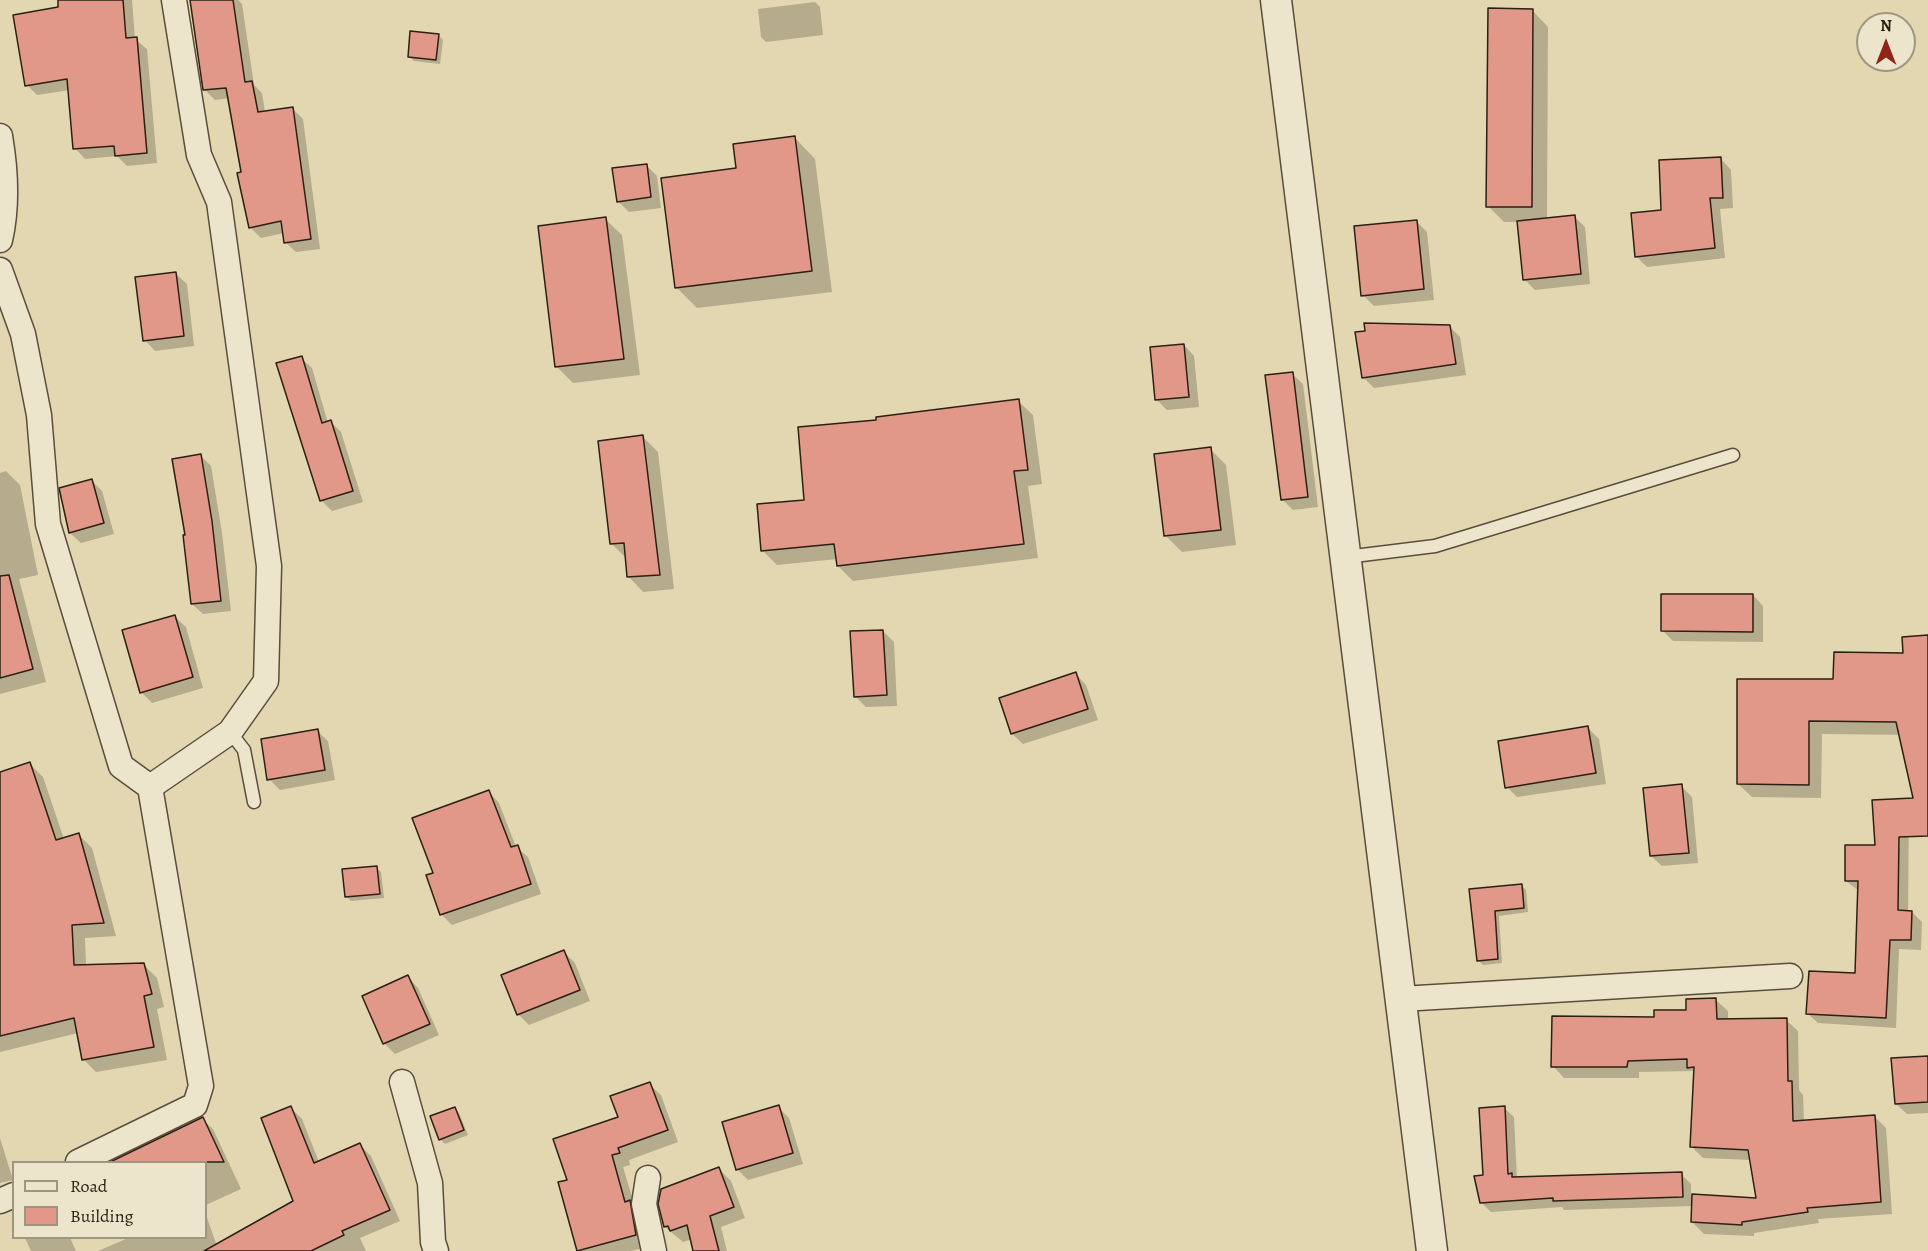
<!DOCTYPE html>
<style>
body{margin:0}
#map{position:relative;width:1928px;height:1251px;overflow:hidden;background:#e2d7b1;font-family:Alegreya,serif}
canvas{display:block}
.legend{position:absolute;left:12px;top:1161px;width:195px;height:78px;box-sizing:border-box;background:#ece5cc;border:2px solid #9f9682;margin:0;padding:8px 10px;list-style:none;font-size:18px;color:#2c1f14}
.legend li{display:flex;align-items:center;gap:12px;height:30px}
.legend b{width:30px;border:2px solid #9f9682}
.north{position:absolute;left:1856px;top:12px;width:60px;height:60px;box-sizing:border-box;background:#ece5cc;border:2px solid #9f9682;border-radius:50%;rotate:0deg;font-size:16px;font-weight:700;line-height:24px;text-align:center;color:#2c1f14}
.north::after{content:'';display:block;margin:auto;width:21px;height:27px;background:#8f2418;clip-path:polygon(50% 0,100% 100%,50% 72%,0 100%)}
</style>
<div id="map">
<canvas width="1928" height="1251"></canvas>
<ul class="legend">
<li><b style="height:8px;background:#ece5cc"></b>Road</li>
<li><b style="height:16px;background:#e19888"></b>Building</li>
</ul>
<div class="north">N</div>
</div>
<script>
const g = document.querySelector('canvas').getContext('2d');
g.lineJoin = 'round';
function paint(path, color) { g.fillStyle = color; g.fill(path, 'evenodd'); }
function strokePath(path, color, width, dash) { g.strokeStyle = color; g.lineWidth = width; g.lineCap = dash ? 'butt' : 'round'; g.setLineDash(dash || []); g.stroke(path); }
const shadow = new Path2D(`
 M59,0h73l3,39 12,10 10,114 -30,3 -10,-10 -32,3 -10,-11 -5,-58 -33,5 -10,-10 33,-76z
 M192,0h46l4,4 12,81 8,8 3,19 28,-3 10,10 17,130 -24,3 -11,-10 -1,-9 -23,5 -11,-11 -20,-129 -15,2 -11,-11z
 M815,2l5,5 3,28 -57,7 -5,-5 -3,-28z
 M1532,10l16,17 -1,192 27,-3 11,11 5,57 -55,6 -11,-11 -5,-57h-15l-16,-16z
 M438,35l5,5 -3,24 -26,-3 -5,-5z
 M795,138l20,21 17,133 -135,16 -21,-21z
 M1721,159l10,11 2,38 -13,1 5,49 -78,9 -10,-10 26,-46z
 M646,165l11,11 4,32 -32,4 -11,-11z
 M605,219l17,16 18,140 -67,8 -16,-16z
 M1416,221l11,11 7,68 -60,6 -11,-11z
 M176,274l11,10 7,62 -39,5 -10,-11z
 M1449,326l11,11 6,38 -92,13 -11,-11z
 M1184,345l10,11 5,51 -32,3 -11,-11z
 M301,358l11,10 16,55 3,-1 10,10 22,70 -31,9 -11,-11z
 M1292,374l11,10 15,123 -25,3 -11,-11z
 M1018,401l15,14 9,69 -14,2 10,72 -185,23 -15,-15 -1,-7 -60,6 -15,-15 116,-129z
 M643,437l15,15 16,137 -31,3 -14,-15 -2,-18 -15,-15z
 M1210,449l16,16 10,80 -54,7 -16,-16z
 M200,455l11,11 11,67 9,78 -28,3 -11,-10 -5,-68z
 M6,471l14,14 18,90 -19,4 27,103 -46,12v-221z
 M91,480l11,11 12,43 -33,9 -11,-10z
 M1753,595l10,11v36l-90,-1 -10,-10z
 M175,617l11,10 17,61 -51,15 -11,-11z
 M883,631l11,11 3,64 -31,1 -11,-11z
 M1928,637v71l-14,27 -92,-1 -1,64 -69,-1 -14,-13 96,-103 70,-26z
 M1076,674l10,11 12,35 -75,24 -11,-10z
 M1588,728l11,11 7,45 -89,13 -10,-10z
 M317,731l11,10 7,39 -55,10 -11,-11z
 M30,764l13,13 21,62 15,-4 13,13 24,88 -31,2 1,28 57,-2 14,14 7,29 -7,2 10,51 -71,12 -13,-13 -5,-26 -78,19v-279z
 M1681,786l11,11 6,66 -36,3 -11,-10z
 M489,792l10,11 17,44 12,10 13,37 -89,31 -11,-11 -6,-40z
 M1909,810l-1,102h4l10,10 -1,28 -22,-1 -3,79 -78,-5 -11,-10 49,-38 3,-84 -13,-10z
 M376,868l5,4 3,26 -33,3 -5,-5z
 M1521,885l5,5 2,22 -29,4 3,47 -19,2 -5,-5 -8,-70z
 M564,952l11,11 15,38 -61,24 -11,-11z
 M408,977l10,11 21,47 -44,19 -10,-10 -21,-47z
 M1716,1000l12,11v10l58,-1 12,11 1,59 4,5 1,27 70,-6 12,12 6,86 -74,5 1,4 -65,10v3l-50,-2 -12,-12 1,-16 -129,4 -2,-3 -71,5 -10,-10 4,-25 19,-69 10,9 3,62 164,-5 10,10v12l67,4 -7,-40 -48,-2 -12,-12 2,-75 -54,1v6h-75l-11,-12 102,-48 33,-6z
 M1928,1057v56l-21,1 -11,-10z
 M649,1084l12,11 17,47 -49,18 1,5 -7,2 24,80 -16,4h-52l-19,-68 9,-2z
 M778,1107l11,11 14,46 -55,16 -11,-11z
 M291,1108l11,11 17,43 41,-17 11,11 29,65 -40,17 6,13h-268l30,-13h78v-23l11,31 78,-44z
 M455,1108l4,5 9,22 -23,9 -5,-5z
 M202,1119l11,10 28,60 -35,16v-43h-93z
 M0,1138l13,42 -13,3z
 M719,1169l12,12 14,37 -24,9 6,24h-32l-3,-12 -9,3 -18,-15z
 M25,1238h45l6,13h-45z`);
const building = new Path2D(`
 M58,0h65l3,38 11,-1 10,116 -32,3 -1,-10 -41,3 -6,-70 -42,7 -12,-71 45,-8z
 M190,0h43l12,82 7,-1 6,31 35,-5 18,132 -27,4 -3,-22 -32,7 -12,-55 4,-1 -15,-84 -23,2z
 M1488,8l45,1 -1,198h-46z
 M410,31l29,3 -3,26 -28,-3z
 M795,136l17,135 -137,17 -14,-110 75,-10 -3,-24z
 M1721,157l2,41h-13l5,50 -80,9 -4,-44 30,-3 -2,-50z
 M647,164l4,33 -34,5 -5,-34z
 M1575,215l6,59 -58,6 -6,-59z
 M606,217l18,142 -69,8 -17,-141z
 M1417,220l7,69 -63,7 -7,-70z
 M176,272l8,64 -41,5 -8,-64z
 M1364,323l86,2 6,39 -94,14 -7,-46 10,-1z
 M1184,344l5,53 -34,3 -5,-53z
 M302,356l20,67 9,-3 22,71 -33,10 -44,-138z
 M1293,372l15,125 -27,3 -16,-125z
 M1019,399l9,71 -14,1 10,73 -187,22 -3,-22 -73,7 -4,-47 47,-4 -6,-73 78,-7v-3z
 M643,435l17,140 -33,2 -3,-34 -14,1 -12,-103z
 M1211,447l10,83 -57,6 -10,-82z
 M201,454l11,67 9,80 -30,3 -8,-69h2l-13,-76z
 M92,479l12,44 -35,10 -10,-45z
 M9,575l24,94 -33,9v-102z
 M1661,594h92v38l-92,-1z
 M175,615l18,62 -53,16 -18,-63z
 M883,630l4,65 -33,2 -4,-66z
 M1928,635v201l-29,1 -1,73 14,1 -1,29h-21l-4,78 -80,-4 3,-43 46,2 3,-92h-13v-36h30l-3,-45 41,-2 -17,-76 -87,-1v64l-72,-1v-105h96l1,-27 69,1 -1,-16z
 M1076,672l12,37 -77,25 -12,-36z
 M1588,726l8,47 -91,15 -7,-47z
 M318,729l7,41 -58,10 -6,-41z
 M30,762l26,78 23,-7 25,90 -32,2 2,40 70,-2 8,31 -8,2 10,51 -72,13 -8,-42 -74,18v-264z
 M1682,784l7,69 -39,3 -7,-68z
 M489,790l22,57 7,-2 13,39 -91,31 -14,-40 7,-2 -21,-55z
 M377,866l3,28 -35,3 -3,-28z
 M1522,884l2,24 -29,3 3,48 -21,2 -8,-72z
 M564,950l16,40 -63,25 -16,-40z
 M408,975l22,49 -47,20 -21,-48z
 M1716,998l1,21 70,-1 1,63h4l1,40 82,-6 6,87 -74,6 1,4 -66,10v3l-51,-3 1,-28 64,4 -8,-48 -58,-3 4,-80 -7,1v-9l-59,2 -1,6h-76l1,-51 102,1v-7h32v-11z
 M1928,1056v46l-33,2 -4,-46z
 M650,1082l18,48 -50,18 2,5 -8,2 13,47 5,-2 6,35 -59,16 -19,-69 9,-2 -14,-41 65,-22 -8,-21z
 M779,1105l14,48 -57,17 -14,-48z
 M291,1106l23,57 46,-20 30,67 -48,21 2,4 -33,16h-107l89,-50 -32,-83z
 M1505,1106l3,68 4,-1v4l170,-5 1,25 -130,4v-3l-73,5 -6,-27 9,-1 -4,-67z
 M455,1107l9,23 -25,10 -9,-24z
 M203,1117l21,45h-114l91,-44z
 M719,1167l15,40 -24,9 9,35h-26l-6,-26 -17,6 -2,-5 -4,1 -6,-23 3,-15z`);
const service = new Path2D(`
 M1346,557l89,-11 298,-91
 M230,732l14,18 10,52`);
const minor = new Path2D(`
 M0,136c6,35 8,69 0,104
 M0,270l23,64 16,81 9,109 73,242 29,21 51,299 -6,19 -117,57
 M150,787l80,-55 36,-51 3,-115 -50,-364 -20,-47 -25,-155
 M1401,999l389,-23
 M402,1082l28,101 3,59 3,9
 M648,1178l-4,26 10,47
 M0,1201l14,-6`);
const tertiary = new Path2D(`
 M1276,0l156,1251`);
paint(shadow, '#0003');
paint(building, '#e19888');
strokePath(building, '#2c1f14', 1.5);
strokePath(service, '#5a4d3b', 15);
strokePath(minor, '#5a4d3b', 27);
strokePath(tertiary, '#5a4d3b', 33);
strokePath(service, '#ece5cc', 12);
strokePath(minor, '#ece5cc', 24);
strokePath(tertiary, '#ece5cc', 30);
</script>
